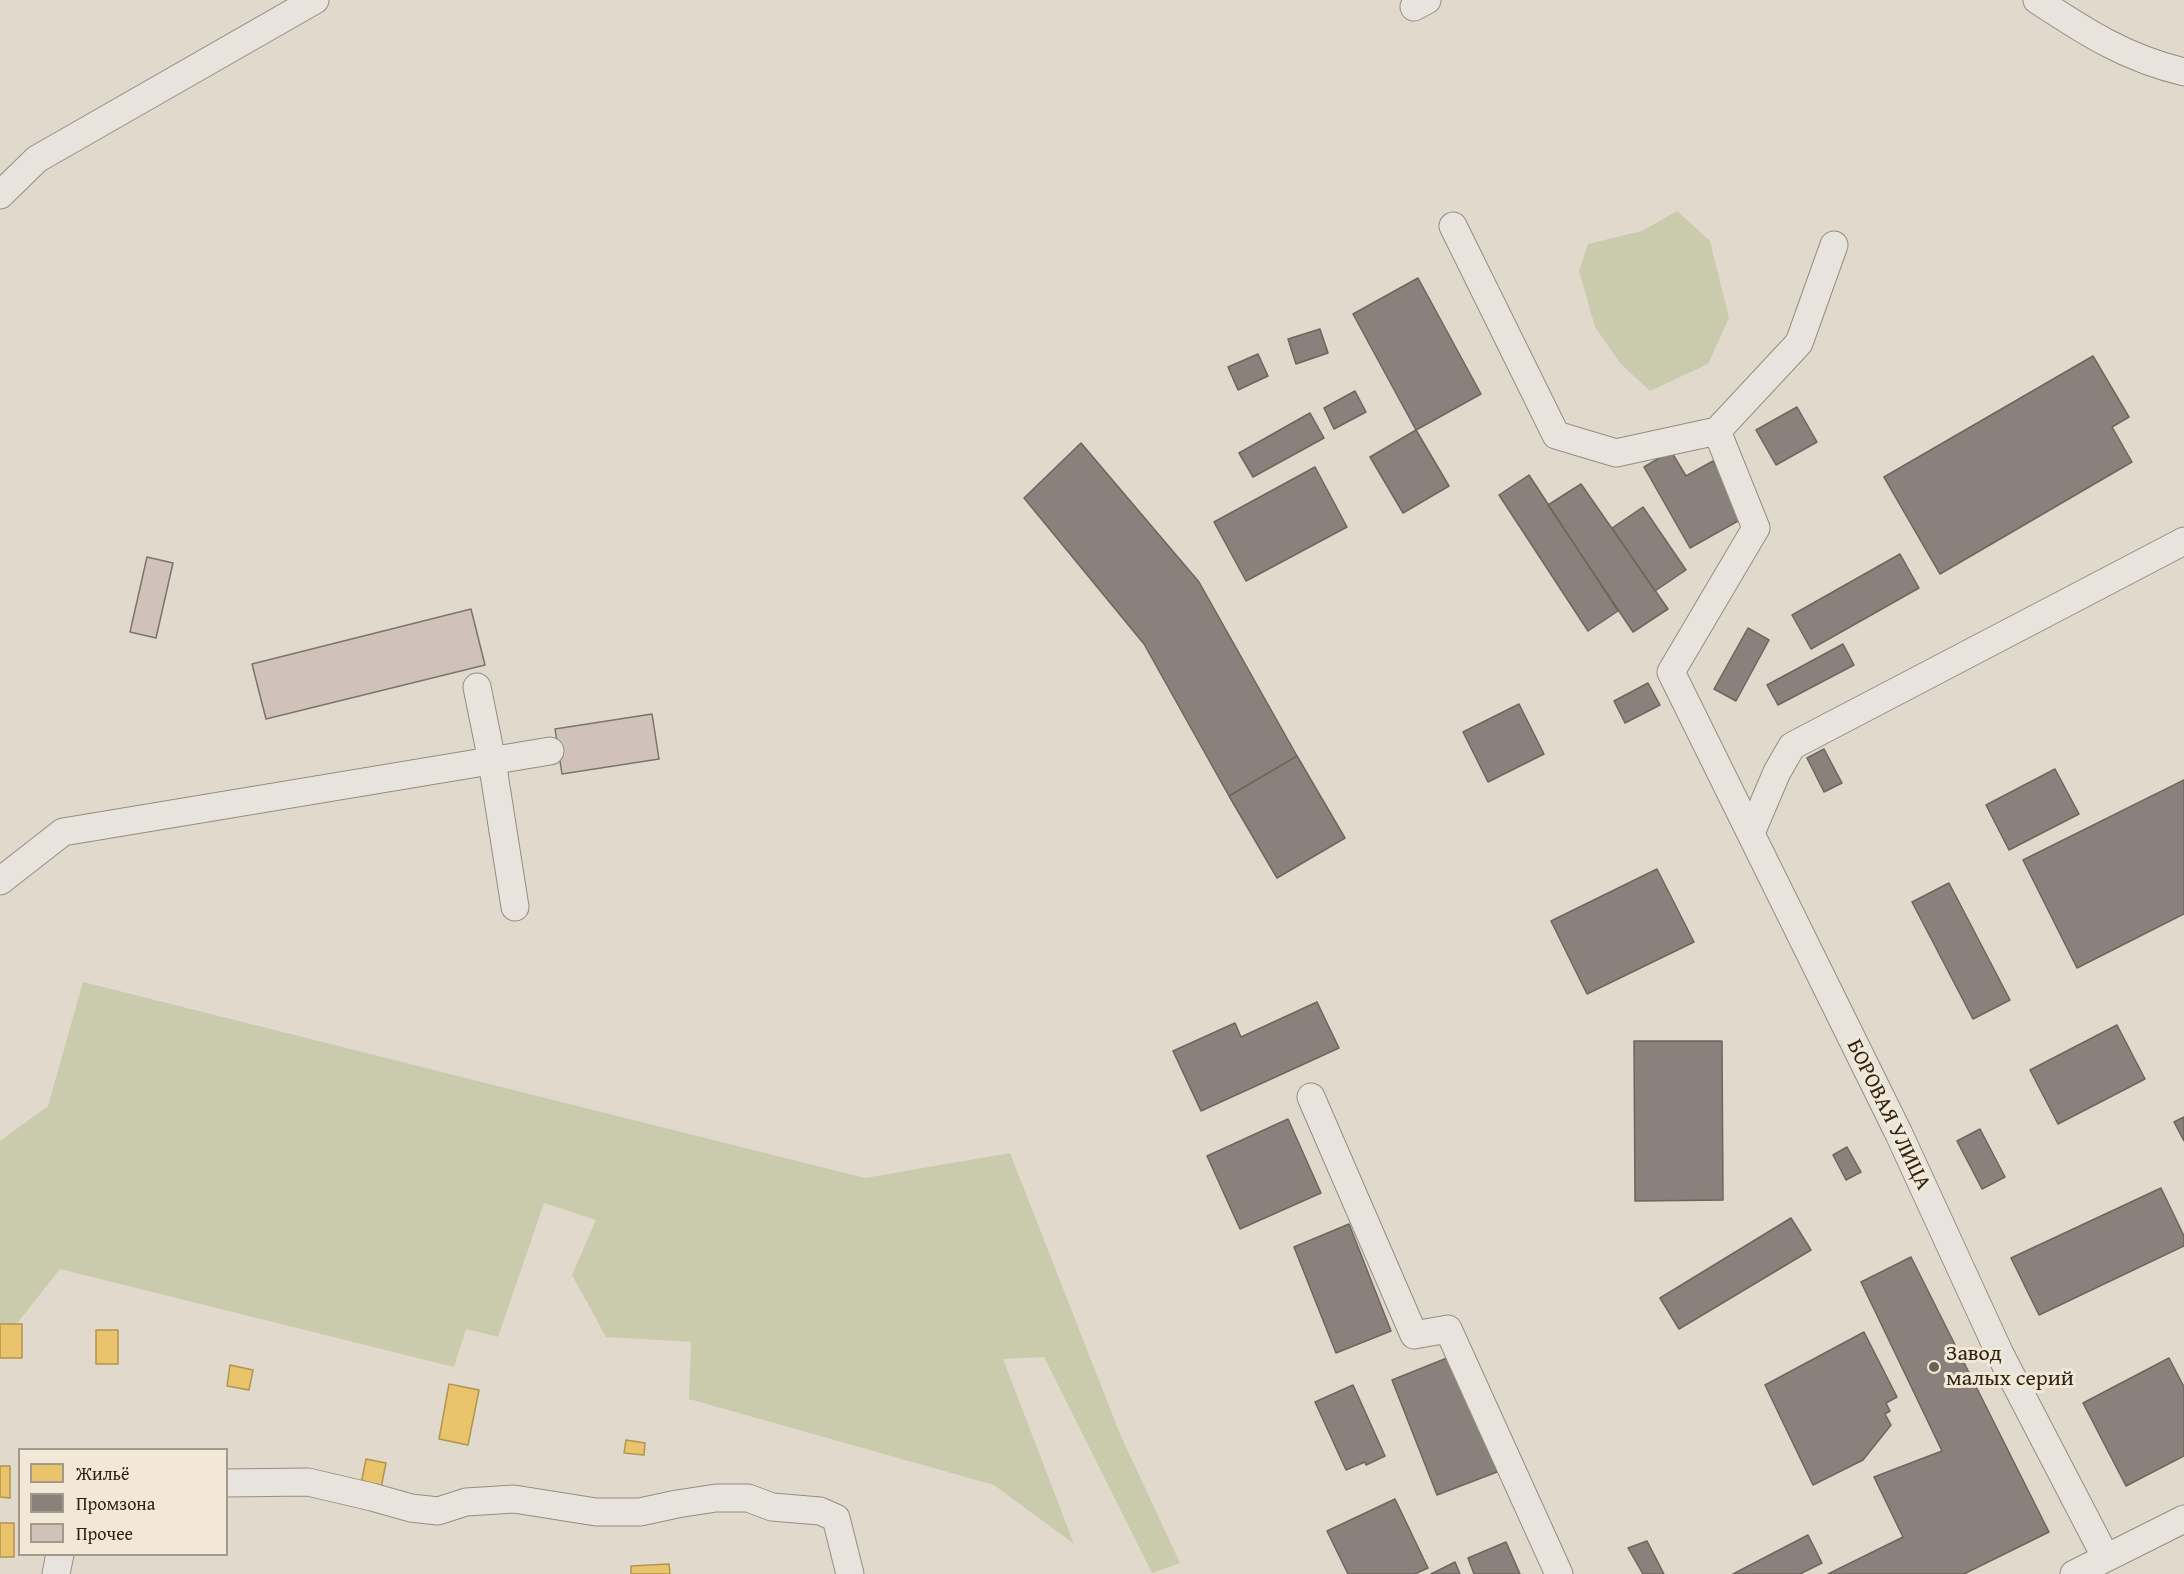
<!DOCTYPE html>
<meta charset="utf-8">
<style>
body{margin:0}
#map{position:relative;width:2184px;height:1574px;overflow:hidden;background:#e1d9cc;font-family:"Gentium Book Plus",serif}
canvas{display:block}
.legend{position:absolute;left:18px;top:1448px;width:210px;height:108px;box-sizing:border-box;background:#f1e8d8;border:2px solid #a3998a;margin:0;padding:8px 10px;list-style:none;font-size:18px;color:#2f2315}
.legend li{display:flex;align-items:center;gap:12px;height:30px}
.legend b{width:30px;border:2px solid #a3998a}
</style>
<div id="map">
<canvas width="2184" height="1574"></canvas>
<ul class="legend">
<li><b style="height:16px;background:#e9c46a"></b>Жильё</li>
<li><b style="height:16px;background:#8a817c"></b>Промзона</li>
<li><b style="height:16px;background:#d1c2b9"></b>Прочее</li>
</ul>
</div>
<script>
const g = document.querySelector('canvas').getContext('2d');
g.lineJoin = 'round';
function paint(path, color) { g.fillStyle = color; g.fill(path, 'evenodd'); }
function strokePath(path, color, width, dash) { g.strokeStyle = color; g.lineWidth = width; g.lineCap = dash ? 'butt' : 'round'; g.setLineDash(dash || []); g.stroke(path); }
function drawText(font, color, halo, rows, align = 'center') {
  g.font = font + ' "Gentium Book Plus",serif'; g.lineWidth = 6; g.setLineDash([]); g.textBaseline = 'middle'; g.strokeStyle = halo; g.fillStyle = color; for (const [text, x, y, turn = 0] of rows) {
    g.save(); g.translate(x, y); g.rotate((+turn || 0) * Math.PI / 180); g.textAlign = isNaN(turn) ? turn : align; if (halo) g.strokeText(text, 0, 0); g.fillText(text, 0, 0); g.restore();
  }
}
const green = new Path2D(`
 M1677,211l33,30 19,77 -21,46 -58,27 -30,-28 -25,-36 -16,-56 9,-27 54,-13z
 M83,982l782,196 145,-25 110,281 60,129 -28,10 -108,-216 -41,2 71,185 -80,-59 -305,-86 2,-57 -85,-5 -34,-62 24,-55 -52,-17 -46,134 -32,-8 -12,38 -394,-98 -60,76v-204l48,-35z`);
const homes = new Path2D(`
 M0,1324h22v34h-22z
 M96,1330h22v34h-22z
 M230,1365l23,5 -4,20 -22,-4z
 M449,1384l30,6 -11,55 -29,-6z
 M626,1440l19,3 -1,12 -20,-2z
 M366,1459l20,4 -5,25 -20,-4z
 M0,1466h10v32l-10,-1z
 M0,1523h14v34h-14z
 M669,1564l1,10h-39v-8z`);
const industry = new Path2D(`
 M1418,278l63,116 -65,36 -63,-116z
 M1320,329l8,24 -32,11 -8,-25z
 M1258,354l10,22 -30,14 -10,-23z
 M2093,356l36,61 -17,10 20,35 -192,112 -56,-97z
 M1355,391l11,21 -32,17 -10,-21z
 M1797,407l20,35 -41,23 -20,-35z
 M1310,413l14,25 -71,39 -14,-24z
 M1416,430l33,56 -46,27 -33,-56z
 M1081,443l118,139 98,174 -68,40 -85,-152 -120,-146z
 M1671,451l15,25 27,-15 32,56 -55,31 -46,-81z
 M1315,467l32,60 -101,54 -32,-59z
 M1529,475l89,136 -30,20 -89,-136z
 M1581,484l87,125 -35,23 -85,-127z
 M1643,507l43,63 -31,21 -43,-63z
 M1900,554l19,34 -108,61 -19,-34z
 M1748,628l21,12 -33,61 -22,-12z
 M1843,644l11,21 -76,40 -11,-20z
 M1648,683l12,22 -35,18 -11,-22z
 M1519,704l25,50 -56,28 -25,-50z
 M1824,749l18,34 -18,9 -17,-34z
 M1297,756l48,82 -68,40 -48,-82z
 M2055,769l24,45 -70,36 -23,-45z
 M2184,780v134l-107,54 -54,-108z
 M1657,869l37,73 -107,52 -36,-73z
 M1949,883l61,117 -37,19 -61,-117z
 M1317,1002l22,46 -138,63 -28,-60 62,-28 6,14z
 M2117,1025l28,54 -87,45 -28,-54z
 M1634,1041h88l1,159 -88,1z
 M2184,1117v24l-10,-19z
 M1288,1119l33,74 -81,36 -33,-73z
 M1980,1129l25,48 -23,12 -25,-48z
 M1847,1147l14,25 -15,8 -13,-25z
 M2161,1188l23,48v10l-145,69 -28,-57z
 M1791,1218l20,32 -132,79 -19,-31z
 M1349,1224l42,107 -55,22 -42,-106z
 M1911,1257l138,275 -85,42h-136l75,-37 -29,-60 68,-26 -81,-169z
 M1864,1332l33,65 -11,6 4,8 -5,3 6,11 -28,35 -50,25 -48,-100z
 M1452,1356l45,116 -60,23 -45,-115z
 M2169,1358l15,29v69l-58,30 -43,-83z
 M1353,1385l32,71 -19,9 -1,-3 -19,8 -31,-68z
 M1395,1499l33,69 -13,6h-67l-21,-43z
 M1808,1535l14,28 -22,11h-67z
 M1647,1541l17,33h-21l-15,-26z
 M1506,1542l14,32h-46l-6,-16z
 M1455,1562l5,12h-29z`);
const building = new Path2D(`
 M147,557l26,6 -17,75 -26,-6z
 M471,609l14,56 -219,54 -14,-55z
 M652,714l7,45 -97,15 -7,-45z`);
const minor = new Path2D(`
 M2037,0c50,33 89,58 147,72
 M1414,7l13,-7
 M0,195l37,-36 278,-159
 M1453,226l103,209 60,18 101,-22
 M1834,245l-35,98 -82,88 39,97 -85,144 228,462 101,220 106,204
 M477,687l15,74 23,146
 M1751,833l26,-61 15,-26 392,-205
 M0,881l63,-49 487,-81
 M1311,1097l103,238 34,-6 111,245
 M226,1483l82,-1 64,15 39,11 27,3 28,-9 48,-3 82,13h44l37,-8 39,-6h32l24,9 48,4 16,7 14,56
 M56,1574l4,-20
 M2074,1574l110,-55`);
const markers = [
 [1934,1367,6,"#6d6355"]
];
const streetNames = [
 ["БОРОВАЯ УЛИЦА",1888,1115,64]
];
const poiNames = [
 ["Завод",1946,1354],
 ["малых серий",1946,1379]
];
paint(green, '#cacbad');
paint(homes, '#e9c46a');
strokePath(homes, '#b19450', 1.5);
paint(industry, '#8a817c');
strokePath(industry, '#6f655d', 1.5);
paint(building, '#d1c2b9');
strokePath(building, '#7b746c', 1.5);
strokePath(minor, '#938e84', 29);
strokePath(minor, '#e8e4dd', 27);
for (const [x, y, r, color] of markers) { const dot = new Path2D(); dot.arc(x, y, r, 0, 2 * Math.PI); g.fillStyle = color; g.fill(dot); strokePath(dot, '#f1e8d8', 2); }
drawText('22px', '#2f2315', '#f1e8d8', streetNames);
drawText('22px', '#2f2315', '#f1e8d8', poiNames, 'left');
</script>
